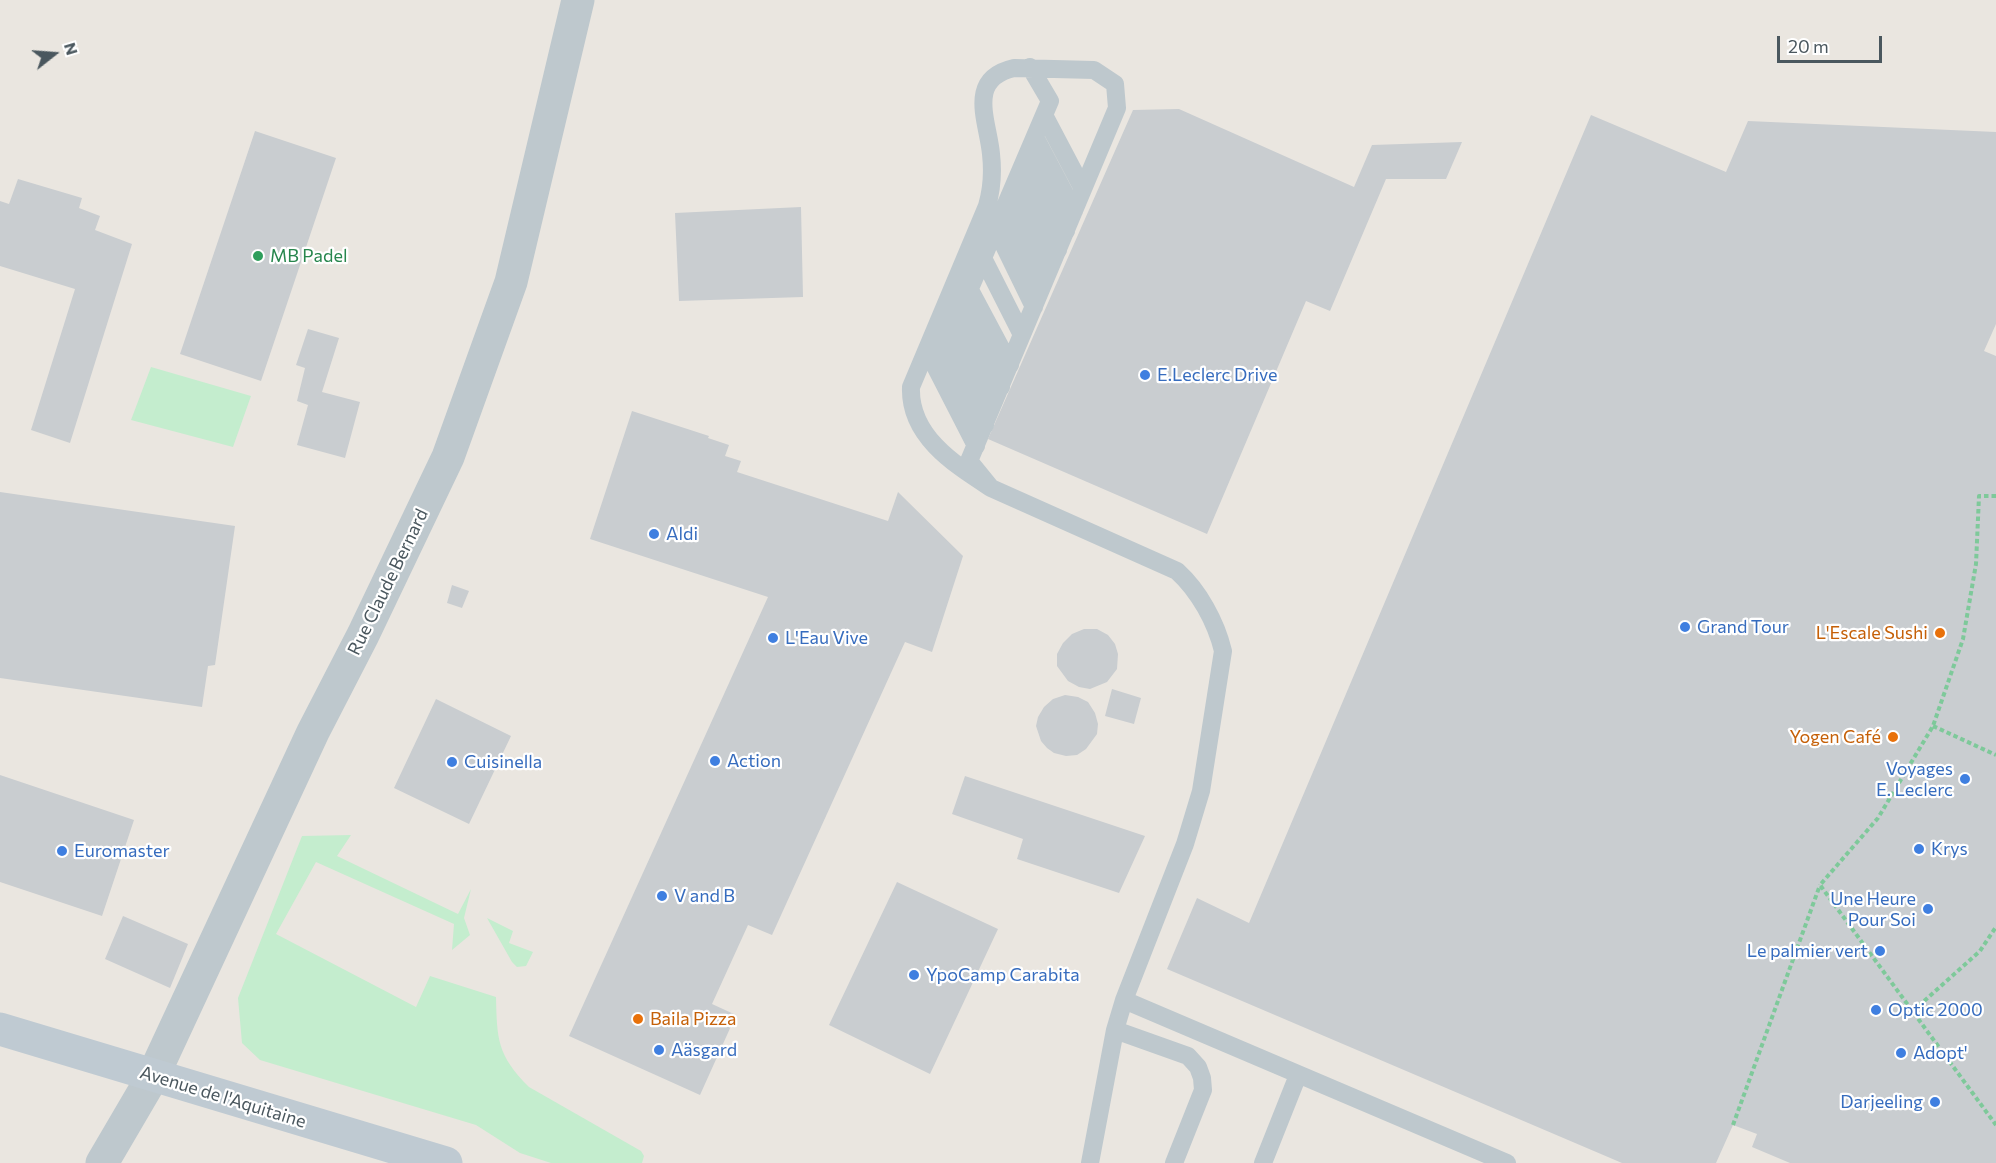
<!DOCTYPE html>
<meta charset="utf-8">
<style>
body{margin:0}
#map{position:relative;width:1996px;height:1163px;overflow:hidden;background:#f4f2f2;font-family:Commissioner,sans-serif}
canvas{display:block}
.north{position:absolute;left:24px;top:24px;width:60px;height:60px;-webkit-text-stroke:4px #fff;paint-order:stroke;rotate:73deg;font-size:16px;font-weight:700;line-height:24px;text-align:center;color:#4a575e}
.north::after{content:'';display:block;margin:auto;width:21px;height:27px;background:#4a575e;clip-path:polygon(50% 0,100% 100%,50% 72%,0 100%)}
.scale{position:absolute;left:1777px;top:36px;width:105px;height:27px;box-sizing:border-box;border:3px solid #4a575e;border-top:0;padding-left:8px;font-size:18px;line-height:21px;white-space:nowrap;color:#4a575e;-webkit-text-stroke:4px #fff;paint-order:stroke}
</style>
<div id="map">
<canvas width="1996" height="1163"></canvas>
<div class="north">N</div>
<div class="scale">20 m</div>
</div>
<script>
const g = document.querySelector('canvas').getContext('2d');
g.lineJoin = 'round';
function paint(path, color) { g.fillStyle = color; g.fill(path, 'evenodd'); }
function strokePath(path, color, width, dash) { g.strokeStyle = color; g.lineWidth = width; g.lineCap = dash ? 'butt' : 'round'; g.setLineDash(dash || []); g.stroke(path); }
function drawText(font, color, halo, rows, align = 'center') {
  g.font = font + ' Commissioner,sans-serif'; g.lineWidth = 4.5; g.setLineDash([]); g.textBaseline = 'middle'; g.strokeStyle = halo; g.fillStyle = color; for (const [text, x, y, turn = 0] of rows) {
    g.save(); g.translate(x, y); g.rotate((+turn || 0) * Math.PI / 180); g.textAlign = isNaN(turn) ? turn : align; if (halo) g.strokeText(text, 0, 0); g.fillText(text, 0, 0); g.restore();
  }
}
const commercial = new Path2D(`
 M0,0h1996v1163h-1996z`);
const green = new Path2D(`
 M151,367l100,29 -18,51 -102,-27z
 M351,835l-14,21 121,58 13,-25 -7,29 6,17 -18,15 2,-26 -138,-62 -40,72 140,73 14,-31 66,21c1,42 1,58 33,90l112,64 3,5 -2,7h-91l-31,-10 -44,-28 -216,-65 -18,-17 -4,-45 64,-162z
 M487,918l26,13 -4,12 24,9 -7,14 -9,1 -5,-5z`);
const building = new Path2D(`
 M1179,109l175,78 18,-42 90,-3 -16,37h-60l-56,132 -24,-10 -99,233 -219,-95 145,-329z
 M1591,115l135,57 22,-51 248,11v192l-12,27 12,5v807h-206l-38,-16 5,-13 -24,-9 -17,38h-94l-455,-194 30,-71 52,25z
 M255,131l81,27 -75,223 -81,-27z
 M18,179l64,19 -3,10 21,8 -5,14 37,14 -62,199 -39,-13 44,-141 -75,-23v-65l9,3z
 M801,207l2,90 -124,4 -4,-88z
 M308,329l31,9 -17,54 38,10 -15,56 -48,-13 11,-40 -11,-4 8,-33 -9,-3z
 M632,411l77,25 -1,2 21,7 -4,11 16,5 -4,11 151,49 10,-29 65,64 -31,96 -27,-10 -133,293 -24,-10 -36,79 24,11 -36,80 -131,-59 199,-439 -178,-58z
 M0,492l235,34 -20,139 -7,1 -6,41 -202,-29z
 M452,585l17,6 -7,17 -15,-5z
 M1084,629h13l11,6 7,9 3,10 -1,15 -10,13 -17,7 -11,-2 -11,-6 -11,-15v-12l6,-11 9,-9z
 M1112,689l29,9 -7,26 -29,-8z
 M1065,695l13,2 10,5 7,11 3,11 -1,10 -11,15 -9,6 -11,1 -12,-3 -7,-5 -6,-7 -5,-15 2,-9 6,-10 9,-8z
 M436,699l75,37 -42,88 -75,-36z
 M0,775l134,45 -32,96 -102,-34z
 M965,776l180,60 -26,57 -102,-34 6,-20 -71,-25z
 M897,882l101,47 -68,145 -101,-49z
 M123,916l65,28 -18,44 -65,-29z`);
const path = new Path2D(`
 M1996,496h-17l-3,68 -13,75 -30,87 -55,92 -58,67 176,240
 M1933,726l63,29
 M1913,1011l67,-60 16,-24
 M1733,1125l87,-240`);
const service = new Path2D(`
 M1044,115l39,74
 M1035,137l39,74
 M1027,155l39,76
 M1019,174l39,76
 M1012,192l38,76
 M1003,210l39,77
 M996,229l38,78
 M983,258l39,77
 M970,290l40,75
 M961,310l40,77
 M953,329l39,77
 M945,348l40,77
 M976,446l-40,-78 114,-267 -20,-34
 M991,488c-37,-24 -82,-52 -80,-101l76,-181c5,-17 6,-34 4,-52 -3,-33 -25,-75 23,-86l80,2 21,14 2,24 -148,353 22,27 186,83c22,20 39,51 46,80l-22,140 -16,53 -61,156 -9,30 -25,133
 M1124,1000l383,163
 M1115,1030l73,26 10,11 4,11 1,12 -29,73
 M1263,1163l35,-88`);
const minor = new Path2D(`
 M153,1076l160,-344 50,-97 85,-178 63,-175 67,-282`);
const tertiary = new Path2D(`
 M102,1163l51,-87`);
const secondary = new Path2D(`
 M0,1029l446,134`);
const markers = [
 [258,256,6,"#2e9e5b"],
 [1145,375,6,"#3f7fe0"],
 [654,534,6,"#3f7fe0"],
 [1685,627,6,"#3f7fe0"],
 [1940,633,6,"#e8710a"],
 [773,638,6,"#3f7fe0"],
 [1893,737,6,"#e8710a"],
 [715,761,6,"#3f7fe0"],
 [452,762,6,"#3f7fe0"],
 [1965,779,6,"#3f7fe0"],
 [1919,849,6,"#3f7fe0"],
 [62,851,6,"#3f7fe0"],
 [662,896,6,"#3f7fe0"],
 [1928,909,6,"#3f7fe0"],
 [1880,951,6,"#3f7fe0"],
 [914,975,6,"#3f7fe0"],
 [1876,1010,6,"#3f7fe0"],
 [638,1019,6,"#e8710a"],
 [659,1050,6,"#3f7fe0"],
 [1901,1053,6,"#3f7fe0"],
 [1935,1102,6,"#3f7fe0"]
];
const leisureNames = [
 ["MB Padel",270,256]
];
const shopNames = [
 ["E.Leclerc Drive",1157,375],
 ["Aldi",666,534],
 ["Grand Tour",1697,627],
 ["L'Eau Vive",785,638],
 ["Action",727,761],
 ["Cuisinella",464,762],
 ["Voyages",1953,769,"right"],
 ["E. Leclerc",1953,790,"right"],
 ["Krys",1931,849],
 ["Euromaster",74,851],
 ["V and B",674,896],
 ["Une Heure",1916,899,"right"],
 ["Pour Soi",1916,920,"right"],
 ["Le palmier vert",1868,951,"right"],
 ["YpoCamp Carabita",926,975],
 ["Optic 2000",1888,1010],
 ["Aäsgard",671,1050],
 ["Adopt'",1913,1053],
 ["Darjeeling",1923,1102,"right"]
];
const streetNames = [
 ["Rue Claude Bernard",388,582,-64],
 ["Avenue de l'Aquitaine",223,1097,17]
];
const foodNames = [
 ["L'Escale Sushi",1928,633],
 ["Yogen Café",1881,737],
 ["Baila Pizza",650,1019,"left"]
];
paint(commercial, '#eae6e0');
paint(green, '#c4edce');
paint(building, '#c9cdd0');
strokePath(path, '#7ec99a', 4, [4.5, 3]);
strokePath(service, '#bec8cd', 18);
strokePath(minor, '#bec8cd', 33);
strokePath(tertiary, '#bec8cd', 33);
strokePath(secondary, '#bfcad2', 33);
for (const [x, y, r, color] of markers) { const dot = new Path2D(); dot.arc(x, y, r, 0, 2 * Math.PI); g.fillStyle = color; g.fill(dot); strokePath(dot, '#fff', 2); }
drawText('18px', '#27864d', '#fff', leisureNames, 'left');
drawText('18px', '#366cbe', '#fff', shopNames, 'left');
drawText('18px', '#4a575e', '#fff', streetNames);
drawText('18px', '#c56008', '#fff', foodNames, 'right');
</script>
